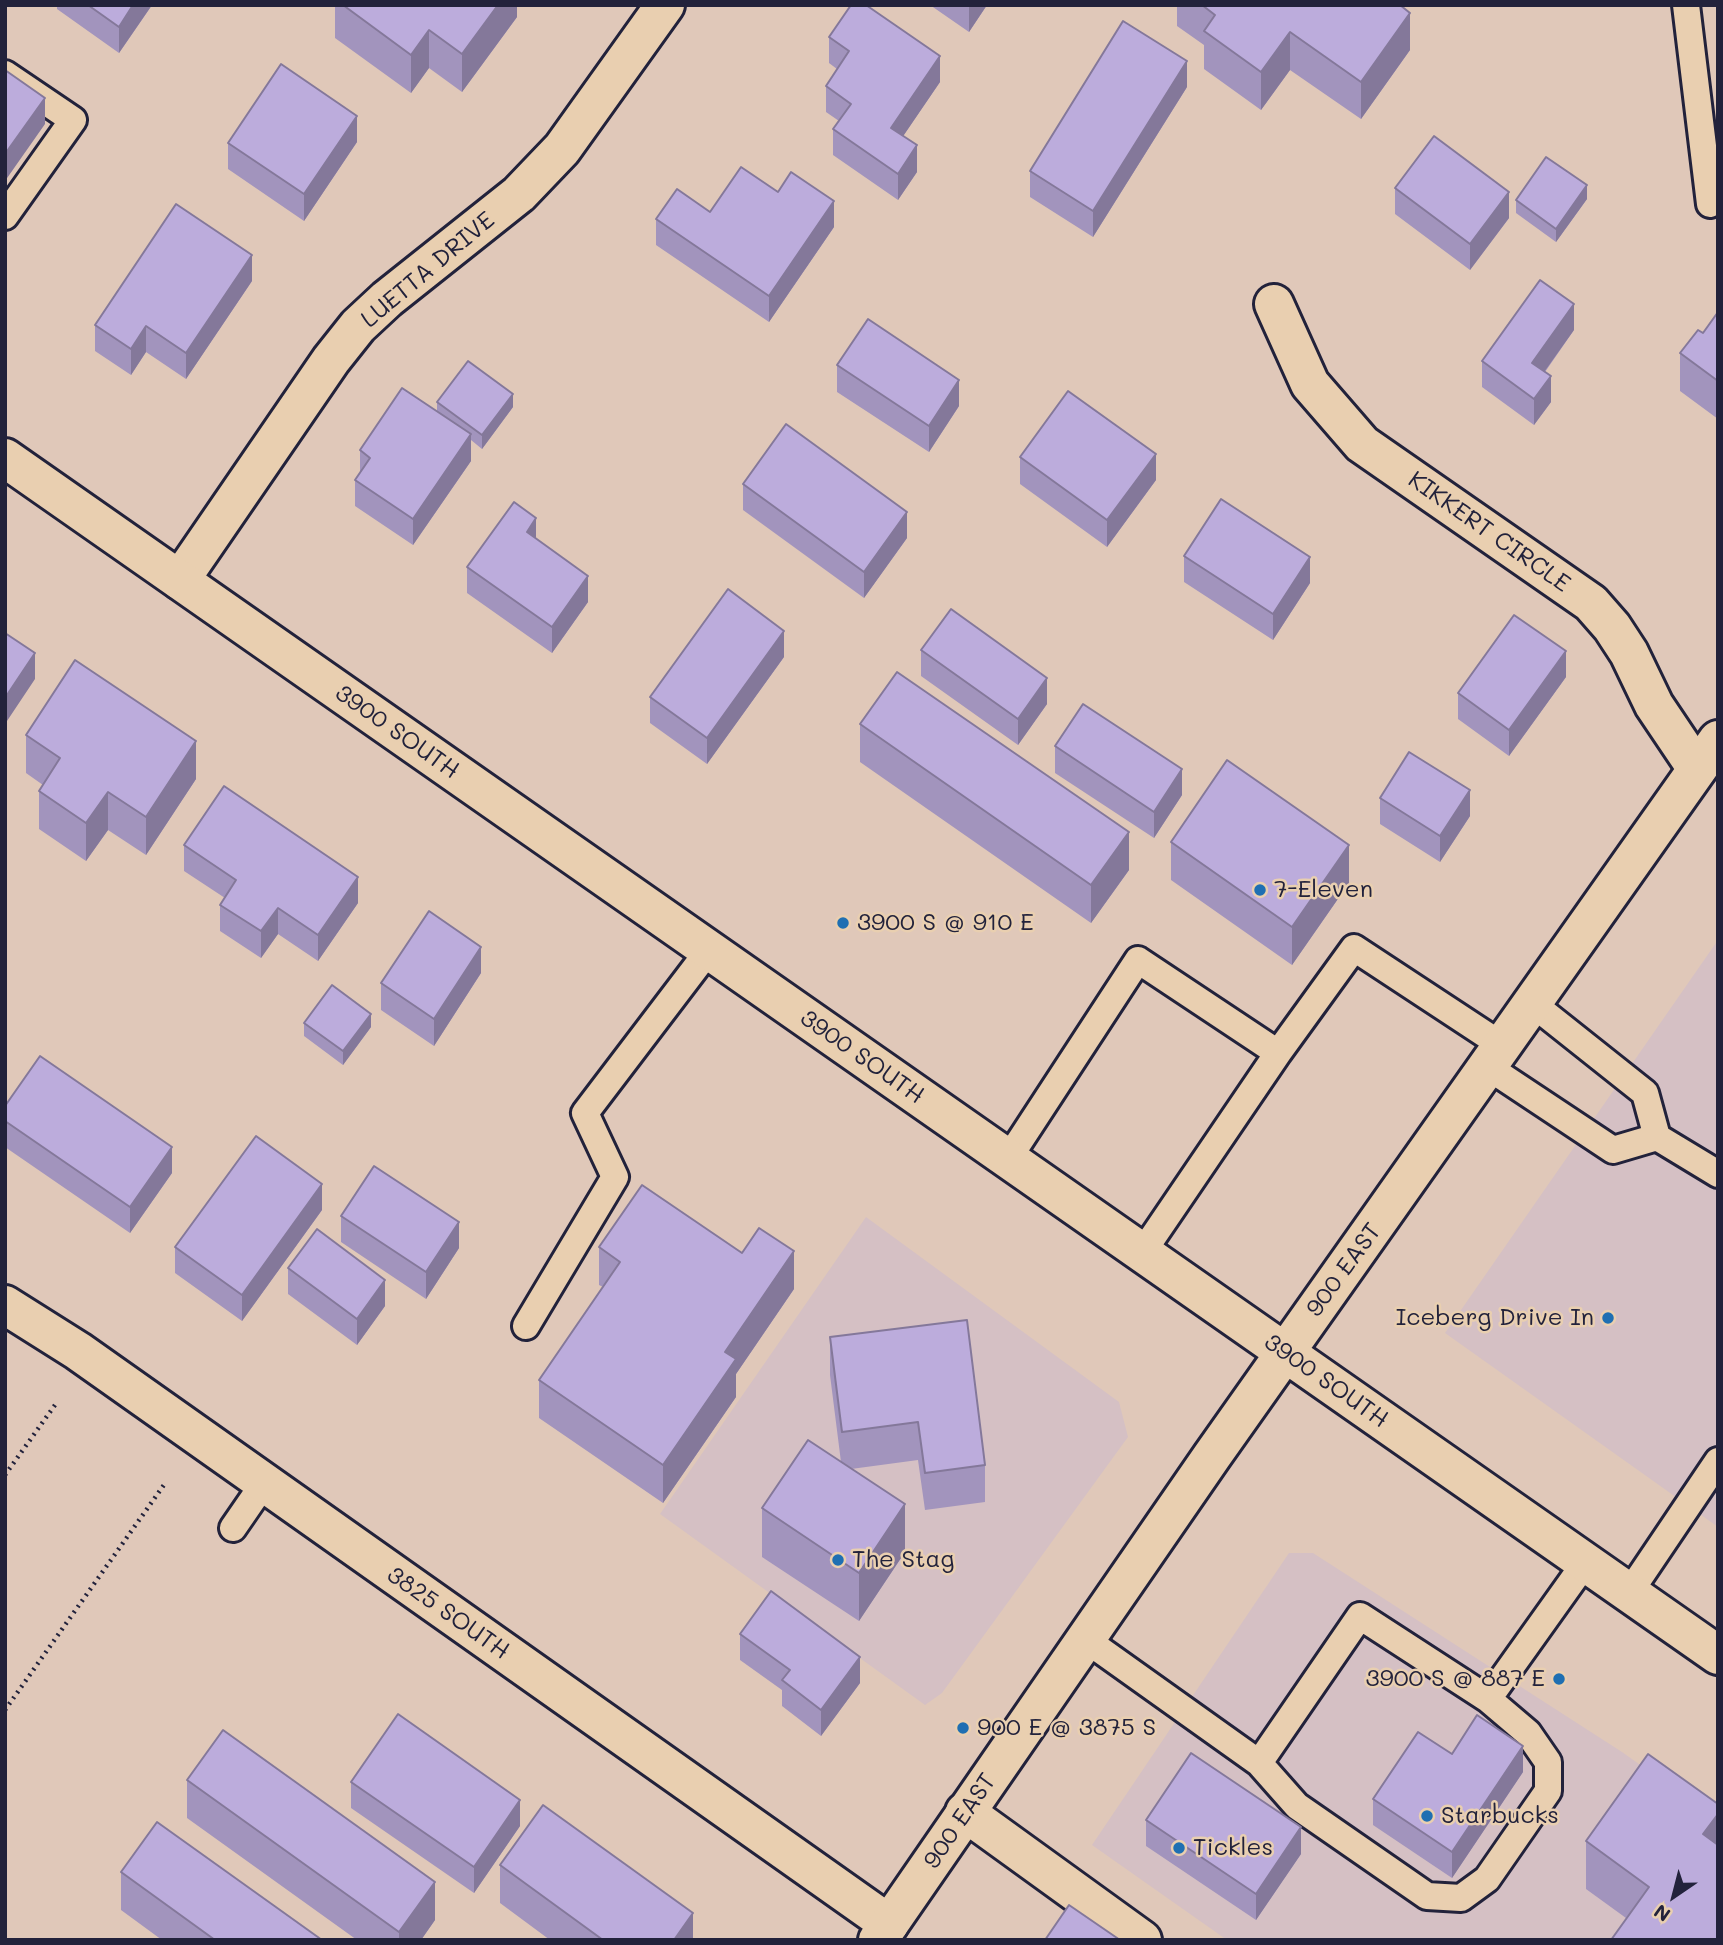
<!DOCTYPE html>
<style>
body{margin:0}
#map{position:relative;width:1723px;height:1945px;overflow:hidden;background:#e0c8b9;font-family:Mali,sans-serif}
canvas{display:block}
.frame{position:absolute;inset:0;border:7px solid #22223b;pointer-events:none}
.north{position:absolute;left:1639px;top:1861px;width:70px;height:70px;-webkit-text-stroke:5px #e9cfb0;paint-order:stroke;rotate:215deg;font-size:19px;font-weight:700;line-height:28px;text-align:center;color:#22223b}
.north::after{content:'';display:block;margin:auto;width:24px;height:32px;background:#22223b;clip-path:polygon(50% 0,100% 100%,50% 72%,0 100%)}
</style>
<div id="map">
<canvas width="1723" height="1945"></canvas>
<div class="frame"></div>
<div class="north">N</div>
</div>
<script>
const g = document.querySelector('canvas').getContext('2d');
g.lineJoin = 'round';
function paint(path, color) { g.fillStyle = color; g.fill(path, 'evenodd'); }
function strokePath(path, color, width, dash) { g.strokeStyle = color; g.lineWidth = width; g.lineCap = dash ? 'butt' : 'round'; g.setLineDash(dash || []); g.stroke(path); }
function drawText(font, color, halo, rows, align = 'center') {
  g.font = font + ' Mali,sans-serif'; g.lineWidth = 5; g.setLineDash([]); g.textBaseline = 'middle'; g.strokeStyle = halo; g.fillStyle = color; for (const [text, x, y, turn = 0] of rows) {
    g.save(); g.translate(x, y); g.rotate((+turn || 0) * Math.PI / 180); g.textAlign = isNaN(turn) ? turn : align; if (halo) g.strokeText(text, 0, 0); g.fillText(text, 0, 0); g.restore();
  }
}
const built = new Path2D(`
 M1718,940v587l-273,-194z
 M866,1217l253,185 9,35 -186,256 -17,12 -265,-191z
 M1289,1553h24l309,199 96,68v120h-491l-135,-95z`);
const path = new Path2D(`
 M5,1475l50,-70
 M5,1710l161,-228`);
const service = new Path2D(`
 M1686,5l24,199
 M5,74l68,46 -68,96
 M1278,1053l76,-105 149,98
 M1488,1067l125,83 44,-13 -12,-44 -112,-89
 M1657,1137l61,37
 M1008,1159l130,-199 140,93 -136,200
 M526,1326l89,-149 -30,-64 124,-163
 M233,1528l31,-45
 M1629,1593l89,-132
 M1085,1639l174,124 101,-147 128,83 97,-136
 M1259,1763l38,43 130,90 34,2 26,-19 61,-88v-29l-20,-29 -40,-34`);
const minor = new Path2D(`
 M1274,304l36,80 52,60 229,159 21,24 17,26 25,52 43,64
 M180,580l151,-220 27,-34 29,-27 132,-105 43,-45 103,-144
 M5,1305l73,46 811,573
 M965,1812l177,128`);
const secondary = new Path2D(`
 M5,458l1713,1197
 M878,1940l334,-484 506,-716`);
const wall = new Path2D(`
 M57,5h95l-33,48 -62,-44z
 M335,5h182v12l-55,75 -33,-24 -18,25 -76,-55z
 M930,5h57l-18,27z
 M1177,5h223l10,45 -49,69 -71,-49 -29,40 -57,-41v-24l-27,-19z
 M829,37l111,45 -37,54 14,36 -19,28 -65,-45v-26l6,-8 -13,-9v-26l11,-17 -8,-6z
 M1187,87l-94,150 -63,-40v-26z
 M357,142l-53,79 -76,-52v-26z
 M1395,188l114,30 -39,52 -75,-56z
 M778,192l56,35 -65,95 -113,-77v-26l54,-7z
 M1587,199l-31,43 -40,-29v-13z
 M252,281l-66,98 -40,-27 -15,23 -36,-24v-26z
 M1718,312v107l-38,-28v-38l23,-20z
 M1574,330l-29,42 6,30 -17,23 -52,-38v-26z
 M837,365l122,41 -30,46 -92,-60z
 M437,402l76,5 -31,42 -11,-9v21l-58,84 -58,-39v-26l5,-7v-23l77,-39z
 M1020,457l136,23 -49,67 -87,-63z
 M743,484l164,54 -43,60 -121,-88z
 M1184,556l126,27 -37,57 -89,-58z
 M467,567l121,35 -36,51 -85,-60z
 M921,650l126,54 -29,41 -97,-69z
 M784,657l-77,107 -57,-41v-26z
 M1566,677l-57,79 -51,-37v-26z
 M860,724l269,146 -38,53 -231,-161z
 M26,735l170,44 -50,76 -38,-25 -22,31 -47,-32v-38l4,-6 -17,-12z
 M1055,746l127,49 -28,43 -99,-65z
 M1380,798l90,18 -30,46 -60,-38z
 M1171,842l178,41 -57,82 -121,-85z
 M184,845l174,58 -40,58 -40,-27 -17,24 -41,-27v-26l5,-7 -41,-27z
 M481,973l-47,73 -53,-36v-27z
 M304,1023l67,4 -28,38 -39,-29z
 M5,1106l167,67 -42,60 -125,-86z
 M322,1210l-80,111 -67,-48v-26z
 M341,1216l118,32 -33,51 -85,-57z
 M599,1247l143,6 52,36 -58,85v23l-73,106 -124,-85v-38l64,-93 -4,-2z
 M288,1268l97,38 -28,39 -69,-51z
 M830,1337l155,128v37l-60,8 -7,-50 -67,9 54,83 -46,69 -97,-64v-49l79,-46 -11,-87z
 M740,1634l120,49 -39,53 -39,-30v-16l-42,-30z
 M1452,1754l71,18 -71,106 -79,-53v-26z
 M187,1780l248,140 -14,20h-64l-170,-122z
 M351,1782l169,44 -46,67 -123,-85z
 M1718,1804l-92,114 -40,-29v-48z
 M1146,1820l155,34 -45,66 -110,-74z
 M500,1865l193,75h-143l-50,-37z
 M121,1872l201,68h-160l-41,-30z`);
const shadedWall = new Path2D(`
 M133,5h19l-33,48v-26z
 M498,5h19v12l-55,75v-38z
 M987,5l-18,27v-26z
 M1410,13v37l-49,69v-37z
 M429,30v38l-18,25v-38z
 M1290,32v38l-29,40v-38z
 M940,56v26l-49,72v-26z
 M1187,61v26l-94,150v-26z
 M45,98v26l-40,57v-27z
 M357,116v26l-53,79v-27z
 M917,145v27l-19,28v-26z
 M1587,185v14l-31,43v-13z
 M1509,192v26l-39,52v-26z
 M834,201v26l-65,95v-26z
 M252,255v26l-66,98v-26z
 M1574,304v26l-42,59v-26z
 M146,326v26l-15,23v-26z
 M1551,376v26l-17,23v-26z
 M959,380v26l-30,46v-26z
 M513,394v13l-31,42v-14z
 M471,434v27l-58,84v-26z
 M1156,454v26l-49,67v-27z
 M907,512v26l-43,60v-26z
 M536,518v27l-9,-13z
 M1310,557v26l-37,57v-26z
 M588,576v26l-36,51v-26z
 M784,631v26l-77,107v-26z
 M1566,651v26l-57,79v-26z
 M35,653v26l-30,45v-26z
 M1047,678v26l-29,41v-26z
 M196,741v38l-50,76v-38z
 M1182,769v26l-28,43v-26z
 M1470,790v26l-30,46v-26z
 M108,792v38l-22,31v-38z
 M1129,832v38l-38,53v-38z
 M1349,845v38l-57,82v-38z
 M358,877v26l-40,58v-26z
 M278,908v26l-17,24v-27z
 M481,947v26l-47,73v-27z
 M371,1014v13l-28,38v-14z
 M172,1147v26l-42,60v-26z
 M322,1184v26l-80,111v-26z
 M459,1222v26l-33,51v-27z
 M794,1251v38l-58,85v23l-73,106v-38l62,-113z
 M385,1280v26l-28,39v-26z
 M905,1504v48l-46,69v-48z
 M860,1657v26l-39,53v-26z
 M1523,1746v26l-71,106v-26z
 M520,1800v26l-46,67v-26z
 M1718,1814v49l-15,-29z
 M1301,1827v27l-45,66v-26z
 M435,1882v38l-14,20h-22v-8z
 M693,1913v27h-19z`);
const building = new Path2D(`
 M88,5h45l-14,22z
 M343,5h155l-36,49 -33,-24 -18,25z
 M851,5h15l74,51 -49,72 26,17 -19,29 -65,-45 18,-25 -25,-18 23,-35 -20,-14z
 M1202,5h198l10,8 -49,69 -71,-50 -29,40 -57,-41 11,-16z
 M1123,21l64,40 -94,150 -63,-40z
 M281,64l76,52 -53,78 -76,-51z
 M5,70l40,28 -40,56z
 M1434,136l75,56 -39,52 -75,-56z
 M1546,157l41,28 -31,44 -40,-29z
 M741,167l37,25 13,-20 43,29 -65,95 -113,-77 21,-30 33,23z
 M176,204l76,51 -66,98 -40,-27 -15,23 -36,-24z
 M1540,280l34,24 -42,59 19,13 -17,23 -52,-38z
 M1718,312v69l-38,-28 18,-23 5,3z
 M868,319l91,61 -30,46 -92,-61z
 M468,361l45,33 -31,41 -45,-33z
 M402,388l69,46 -58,85 -58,-39 15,-22 -10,-8z
 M1068,391l88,63 -49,66 -87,-63z
 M786,424l121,88 -43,60 -121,-88z
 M1221,499l89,58 -37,57 -89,-58z
 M514,502l22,16 -9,14 61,44 -36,51 -85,-60z
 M728,589l56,42 -77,107 -57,-41z
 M951,609l96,69 -29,41 -97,-69z
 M1514,615l52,36 -57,79 -51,-37z
 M5,633l30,20 -30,45z
 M75,660l121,81 -50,76 -38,-25 -22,31 -47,-32 21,-33 -34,-23z
 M897,672l232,160 -38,53 -231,-161z
 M1083,704l99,65 -28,43 -99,-66z
 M1409,752l61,38 -30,46 -60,-38z
 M1227,760l122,85 -57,82 -121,-85z
 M224,786l134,91 -40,58 -40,-27 -17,23 -41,-26 16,-25 -52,-35z
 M429,911l52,36 -47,72 -53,-36z
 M332,985l39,29 -28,37 -39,-28z
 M40,1056l132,91 -42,60 -125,-86v-15z
 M256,1136l66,48 -80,111 -67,-48z
 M374,1166l85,56 -33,50 -85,-56z
 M642,1185l100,68 17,-25 35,23 -69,101 11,7 -73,106 -124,-85 81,-118 -21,-15z
 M317,1229l68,51 -28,39 -69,-51z
 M967,1320l18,145 -60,8 -7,-51 -76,10 -12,-95z
 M808,1440l97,64 -46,69 -97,-65z
 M771,1591l89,66 -39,53 -39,-30 8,-10 -50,-36z
 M398,1714l122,86 -46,67 -123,-85z
 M1477,1715l46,31 -71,106 -79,-53 45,-67 34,22z
 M223,1730l212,152 -36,50 -212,-152z
 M1191,1753l110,74 -45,67 -110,-74z
 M1648,1754l70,50v10l-15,20 15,11v95h-107l38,-53 -63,-46z
 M543,1805l150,108 -19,27h-71l-103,-75z
 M157,1822l165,118h-107l-94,-68z
 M1069,1905l51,35h-75z`);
const markers = [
 [1260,890,7,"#1f6fb2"],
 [843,923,7,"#1f6fb2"],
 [1608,1318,7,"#1f6fb2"],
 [838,1560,7,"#1f6fb2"],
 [1559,1679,7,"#1f6fb2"],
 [963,1728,7,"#1f6fb2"],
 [1427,1816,7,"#1f6fb2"],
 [1179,1848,7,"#1f6fb2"]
];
const streetNames = [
 ["LUETTA DRIVE",428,270,-40],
 ["KIKKERT CIRCLE",1489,532,35],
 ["3900 SOUTH",397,732,35],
 ["3900 SOUTH",862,1057,35],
 ["900 EAST",1344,1270,-54],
 ["3900 SOUTH",1326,1381,35],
 ["3825 SOUTH",448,1613,35],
 ["900 EAST",960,1821,-56]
];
const poiNames = [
 ["7-Eleven",1274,890],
 ["3900 S @ 910 E",857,923],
 ["Iceberg Drive In",1594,1318,"right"],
 ["The Stag",852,1560],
 ["3900 S @ 887 E",1545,1679,"right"],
 ["900 E @ 3875 S",977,1728],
 ["Starbucks",1441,1816],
 ["Tickles",1193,1848]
];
paint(built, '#d5c0c4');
strokePath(service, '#22223b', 32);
strokePath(minor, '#22223b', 44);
strokePath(secondary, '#22223b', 44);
strokePath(path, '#22223b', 4.5, [2, 5]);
strokePath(service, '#e9cfb0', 26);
strokePath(minor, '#e9cfb0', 38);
strokePath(secondary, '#e9cfb0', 38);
paint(wall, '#a294bd');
paint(shadedWall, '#84789a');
paint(building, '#bcacdc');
strokePath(building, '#84789a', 2);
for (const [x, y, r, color] of markers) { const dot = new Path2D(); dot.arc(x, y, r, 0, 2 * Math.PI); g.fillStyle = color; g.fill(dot); strokePath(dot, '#e9cfb0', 2.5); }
drawText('24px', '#22223b', '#e9cfb0', streetNames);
drawText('24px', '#22223b', '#e9cfb0', poiNames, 'left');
</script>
